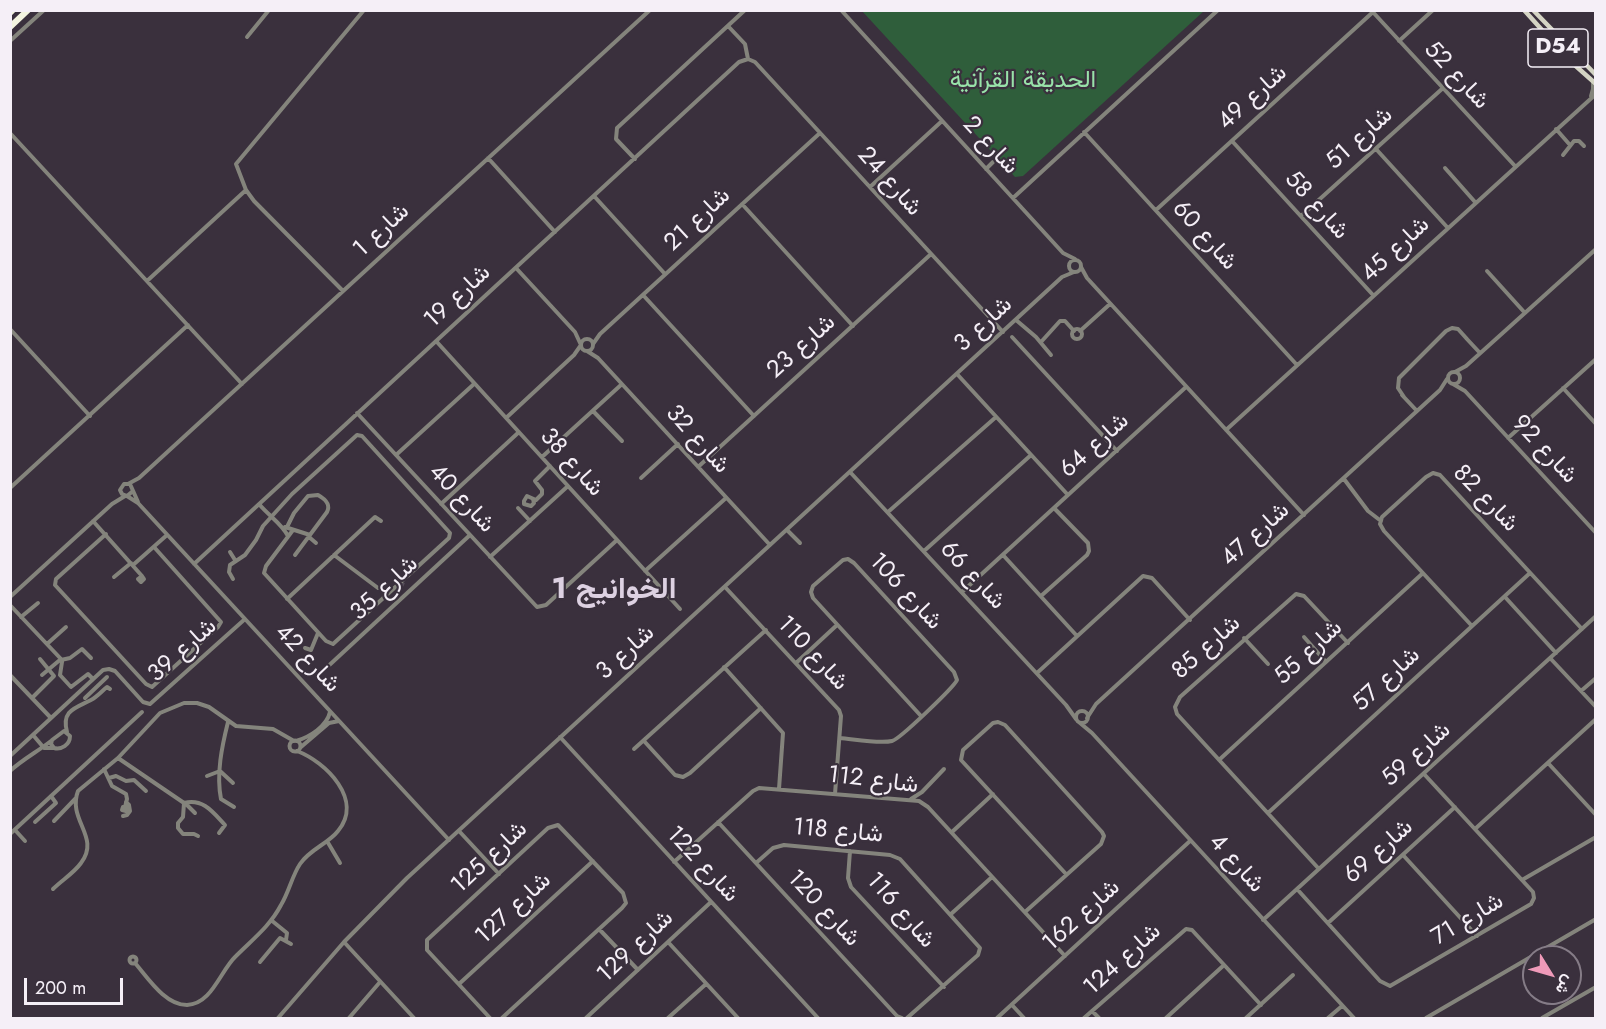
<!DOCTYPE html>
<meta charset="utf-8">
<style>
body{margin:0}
#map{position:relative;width:1606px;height:1029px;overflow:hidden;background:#3a303d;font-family:Jost,Vazirmatn,sans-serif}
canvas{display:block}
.frame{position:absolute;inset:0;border:12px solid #f5eff7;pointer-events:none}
.north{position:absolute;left:1522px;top:945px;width:60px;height:60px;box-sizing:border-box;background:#3a303d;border:2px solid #857c87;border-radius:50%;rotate:127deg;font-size:16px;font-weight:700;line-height:24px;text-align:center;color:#f5eff7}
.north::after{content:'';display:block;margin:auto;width:21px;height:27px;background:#ef9ab9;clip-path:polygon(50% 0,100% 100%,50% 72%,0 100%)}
.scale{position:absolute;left:24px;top:978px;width:99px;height:27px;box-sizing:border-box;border:3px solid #f5eff7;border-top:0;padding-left:8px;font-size:18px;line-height:21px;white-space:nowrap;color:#f5eff7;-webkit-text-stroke:4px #3a303d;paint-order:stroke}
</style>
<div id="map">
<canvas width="1606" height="1029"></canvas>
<div class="frame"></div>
<div class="north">ش</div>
<div class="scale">200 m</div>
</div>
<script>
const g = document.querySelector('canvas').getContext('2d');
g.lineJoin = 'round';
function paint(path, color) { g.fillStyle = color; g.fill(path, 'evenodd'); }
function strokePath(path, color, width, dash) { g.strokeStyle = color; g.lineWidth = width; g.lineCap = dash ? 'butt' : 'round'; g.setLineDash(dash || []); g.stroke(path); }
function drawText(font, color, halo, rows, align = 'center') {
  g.font = font + ' Jost,Vazirmatn,sans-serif'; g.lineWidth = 4.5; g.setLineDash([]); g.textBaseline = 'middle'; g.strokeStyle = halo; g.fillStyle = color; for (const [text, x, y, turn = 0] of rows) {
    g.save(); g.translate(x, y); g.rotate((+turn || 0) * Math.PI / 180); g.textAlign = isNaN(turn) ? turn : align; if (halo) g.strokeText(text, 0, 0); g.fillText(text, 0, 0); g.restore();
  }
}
const green = new Path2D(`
 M862,11h342l-181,165 -8,1z`);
const minorTunnel = new Path2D(`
 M402,584l2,1`);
const minor = new Path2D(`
 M841,10l222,243 12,6
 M1371,10l144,156
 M728,26l17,18 3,15
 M247,37l22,-27
 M10,41l34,-31
 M1399,41l34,-31
 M748,59l7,3 248,270
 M1591,96l2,-7v-8
 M1556,129l14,16
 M1084,132l213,233
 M10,133l232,251
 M1232,141l141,154
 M1376,149l71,78
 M1563,155l11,-14h5l5,5
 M488,158l67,74
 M635,159l-19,-20 1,-11 128,-118
 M1445,168l30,34
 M986,169l7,-7
 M870,187l72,-66
 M594,196l71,78
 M1013,198l205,-188
 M742,204l111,122
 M1156,210l217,-198
 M1301,216l142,-128
 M1069 266a6 6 0 1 1 12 0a6 6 0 1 1-12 0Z
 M1081,267l6,11 217,237
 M516,268l59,64 6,13
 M1487,271l38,42
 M147,281l99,-91
 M343,291l-89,-90 -8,-11 -10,-26 128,-154
 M643,295l111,121
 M1016,320l20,17 15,18
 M10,329l80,87
 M1072 334a5 5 0 1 1 10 0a5 5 0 1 1-10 0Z
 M1080,331l30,-27
 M1012,337l105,114
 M1466,338l14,15
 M581 345a6 6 0 1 1 12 0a6 6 0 1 1-12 0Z
 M436,341l244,268
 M1041,342l19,-21h5l9,10
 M593,344l7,-10 220,-201
 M587,351l11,7 172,187
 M1448 378a6 6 0 1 1 12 0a6 6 0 1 1-12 0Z
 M1455,372l11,-6 130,-117
 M957,374l111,121
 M1453,384l12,7 131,142
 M1563,388l33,36
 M1402,395l15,16
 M1404,397l-6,-9 1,-10 47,-47 6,-3 6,1 9,10
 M593,411l29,30
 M357,413l180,194 9,-2 71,-65
 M506,418l68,-63 7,-10
 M1226,430l370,-336
 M1508,438l88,-79
 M396,455l78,-71
 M542,457l80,-73
 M698,467l233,-213
 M850,472l216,233 10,14
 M641,478l37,-34
 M1344,479l24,32 13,10
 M128,484l11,-6 511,-468
 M10,488l178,-163
 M133,491l-6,5 -5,-2 -2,-4 4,-6h6l8,18
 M127,496l11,7 311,337
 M533,499l1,4 -3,3 -7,-2v-3l3,-5 9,4 6,-6v-4l-7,-9 15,-15
 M259,504c9,11 23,20 29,32
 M441,504l78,-72
 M518,508l12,13
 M888,512l108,-95
 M93,521l49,55
 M285,527l25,8
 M287,527l7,-14 14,-17 10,-1c7,4 13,9 9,17l-32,43
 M787,530l13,13
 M106,534l-50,45 -1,6 91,99 6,3 66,-60 3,-5 -67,-75
 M309,537l7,6
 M924,551l107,-96
 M230,552l5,8
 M334,555l44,33
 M1003,555l74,81
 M490,557l78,-71
 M194,564l545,-502 9,-3
 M133,565l34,-30
 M645,571l81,-73
 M142,576l2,3 -3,3 -3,-3z
 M114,577l17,-14
 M233,579l-4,-7 1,-7 15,-10 11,-15 7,-14 29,-32 65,-59 5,1 88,97 -1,5 -116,106 -7,-3 -62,-68 2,-7 27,-36
 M725,587l114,123 2,6 -6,78
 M962,592l224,-205
 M1041,596l46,-41 2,-4 -1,-8 -34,-35
 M10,597l102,-93 13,-8
 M1505,597l51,56
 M287,599l88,-82 6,4
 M10,605l51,54 1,3 -2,13 11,12 17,-13 5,5
 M21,617l17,-14
 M1472,626l-88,-95 -4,-7 2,-7 44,-40 7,-4 7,2 142,154
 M1304,637l22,25
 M1244,638l24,26
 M47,644l19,-17
 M305,648l6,2 7,-17
 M1550,658l46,49
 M61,660l9,-2 12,-9 9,9
 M796,663l41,-38
 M724,667l59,66 -4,56
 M324,670l146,-135
 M1037,673l106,-97 9,2 38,42
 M10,675l41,43
 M42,675l19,-16
 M1581,691l15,-13
 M32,698l22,-22 -14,-17
 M85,698l22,-21
 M1076 717a6 6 0 1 1 12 0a6 6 0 1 1-12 0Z
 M1087,718l9,-14 344,-314 7,-11
 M228,722c-6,24 -12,52 -7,77l13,8
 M1080,723l12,10 262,285
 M64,731l6,5c0,9 -9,14 -16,12l-3,-4 1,-4z
 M67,732c-6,-22 9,-24 24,-32 6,-3 11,-9 16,-13l3,2
 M33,735l11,13h11
 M560,737l258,281
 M840,738c13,1 39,6 52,3 8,-2 62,-54 65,-61l-3,-8 -100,-109 -6,-4 -5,1 -30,26 -2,6 2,6 108,118
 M289.5 746a5.5 5.5 0 1 1 11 0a5.5 5.5 0 1 1-11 0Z
 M296,741c14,-4 31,-15 34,-29
 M644,741l31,34 8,2 7,-4 71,-65
 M301,747l28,-24 10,-2
 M634,749l132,-119
 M10,756l93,-86 6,-1 6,2 28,31 7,2 95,-85
 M118,758l69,47 8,8
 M1219,760l204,-187
 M1548,763l48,52
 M104,769l8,17 14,8 1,5 -2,8
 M10,771c13,-12 27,-19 41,-30
 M207,776l13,-5 13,12
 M109,778l7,-2 10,5 8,-1 12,11
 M911,799l11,-7 22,-23
 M123,807l3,1v3l-4,-1z
 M1268,813l262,-240
 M123,816l4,-1 3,-4 -1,-6 -3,-3
 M54,821l22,-23
 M35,822l21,-19 -5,-7
 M718,822l179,194 5,2
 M1475,829l121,-110
 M15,830l10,11
 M459,831l40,43
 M952,832l41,-38
 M10,834l132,-122
 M198,836l-4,-2h-11l-5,-6v-5l5,-6 1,-14c19,-5 29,9 41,22l-6,8
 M327,841l13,22
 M850,851l-2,27 3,9 93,100
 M1403,855l74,81
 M674,862l79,-71 6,-3 160,13 9,6 137,149
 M756,863l17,-15 11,-3 106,10 10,4 80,89 -2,7 -71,63
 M1319,869l-142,-155 -2,-7 5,-10 116,-103 8,2 44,47
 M1522,880l74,-43
 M53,889c9,-9 21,-16 28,-26 20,-26 -14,-43 -3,-72l40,-33 42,-45 24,-10h13l12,4 27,19 37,3 21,12
 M1297,889l83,92 10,5 141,-82 3,-6 -1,-6 -109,-118
 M1025,912l76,-68 3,-8 -2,-4 -97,-107 -7,-3 -5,1 -30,27 -2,10 105,114
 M951,914l41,-37
 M271,920l16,13 -1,7
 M1263,920l333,-304
 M1328,923l127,-116
 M599,929l39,41
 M344,942l70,76
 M668,942l70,76
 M129.5 960a3.5 3.5 0 1 1 7 0a3.5 3.5 0 1 1-7 0Z
 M260,962l20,-24 11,6
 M135,963c13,15 30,42 52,42 25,-1 33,-34 49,-49 17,-17 34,-30 45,-51 8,-13 11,-29 19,-41 10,-15 28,-20 38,-33 26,-31 -12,-69 -41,-80
 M459,984l134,-123
 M1012,1005l12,13
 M1092,1011l7,7
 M278,1018l66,-76 63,-64 655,-601 12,-5
 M349,1018l31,-36
 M490,1018l-63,-68v-10l121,-112 10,-3 65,68 3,10 -4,5 -120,110
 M586,1018l125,-116
 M668,1018l38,-34
 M997,1018l193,-177
 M1084,1018l102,-89 6,1 69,75
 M1166,1018l58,-53
 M1246,1018l47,-43
 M1328,1018l14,-12
 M1426,1018l170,-99
 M1542,1018l54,-31`);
const major = new Path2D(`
 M1524,10l45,50 27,24
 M1533,10l63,65`);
const highway = new Path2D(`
 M10,13l3,-3
 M10,27l18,-17`);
const shields = [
 [1558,48,60]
];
const shieldNames = [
 ["D54",1558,48]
];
const streetNames = [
 ["شارع 52",1456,76,47],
 ["شارع 49",1253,98,-42],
 ["شارع 51",1360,139,-42],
 ["شارع 2",990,146,47],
 ["شارع 24",889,182,48],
 ["شارع 58",1316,206,48],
 ["شارع 21",698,220,-43],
 ["شارع 1",382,231,-43],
 ["شارع 60",1204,236,48],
 ["شارع 45",1396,250,-43],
 ["شارع 19",458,297,-43],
 ["شارع 3",984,325,-43],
 ["شارع 23",802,347,-42],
 ["شارع 32",697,440,48],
 ["شارع 64",1095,446,-42],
 ["شارع 92",1544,450,47],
 ["شارع 38",571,463,48],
 ["شارع 40",461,499,47],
 ["شارع 82",1485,499,46],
 ["شارع 47",1256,535,-42],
 ["شارع 66",972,576,47],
 ["شارع 35",385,589,-43],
 ["شارع 106",905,592,47],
 ["شارع 85",1207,648,-42],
 ["شارع 39",183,651,-42],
 ["شارع 3",626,653,-42],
 ["شارع 55",1309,653,-43],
 ["شارع 110",812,654,47],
 ["شارع 42",307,659,47],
 ["شارع 57",1387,680,-43],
 ["شارع 59",1417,755,-42],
 ["شارع 112",873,781,7],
 ["شارع 118",838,832,5],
 ["شارع 69",1379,852,-42],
 ["شارع 125",490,858,-43],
 ["شارع 4",1236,864,48],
 ["شارع 122",702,865,47],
 ["شارع 127",514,909,-43],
 ["شارع 120",823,909,47],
 ["شارع 116",900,911,49],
 ["شارع 162",1082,916,-42],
 ["شارع 71",1468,920,-31],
 ["شارع 129",636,947,-43],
 ["شارع 124",1123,960,-42]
];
const parkNames = [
 ["الحديقة القرآنية",1023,81]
];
const districtNames = [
 ["الخوانيج 1",614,591]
];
paint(green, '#2f5e3b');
strokePath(minorTunnel, '#564d59', 4, [4, 2]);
strokePath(minor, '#84847c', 4);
strokePath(major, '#d4d4c4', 4.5);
strokePath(highway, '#f3f4e0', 6);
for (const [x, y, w] of shields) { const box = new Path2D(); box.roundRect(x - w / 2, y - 19, w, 38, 4.5); g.fillStyle = '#3a303d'; g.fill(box); strokePath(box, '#f5eff7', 1.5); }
drawText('bold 22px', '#f5eff7', null, shieldNames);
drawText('24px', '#f5eff7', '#3a303d', streetNames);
drawText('24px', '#98e2a9', '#3a303d', parkNames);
drawText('bold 30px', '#ddd1e2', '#3a303d', districtNames);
</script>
